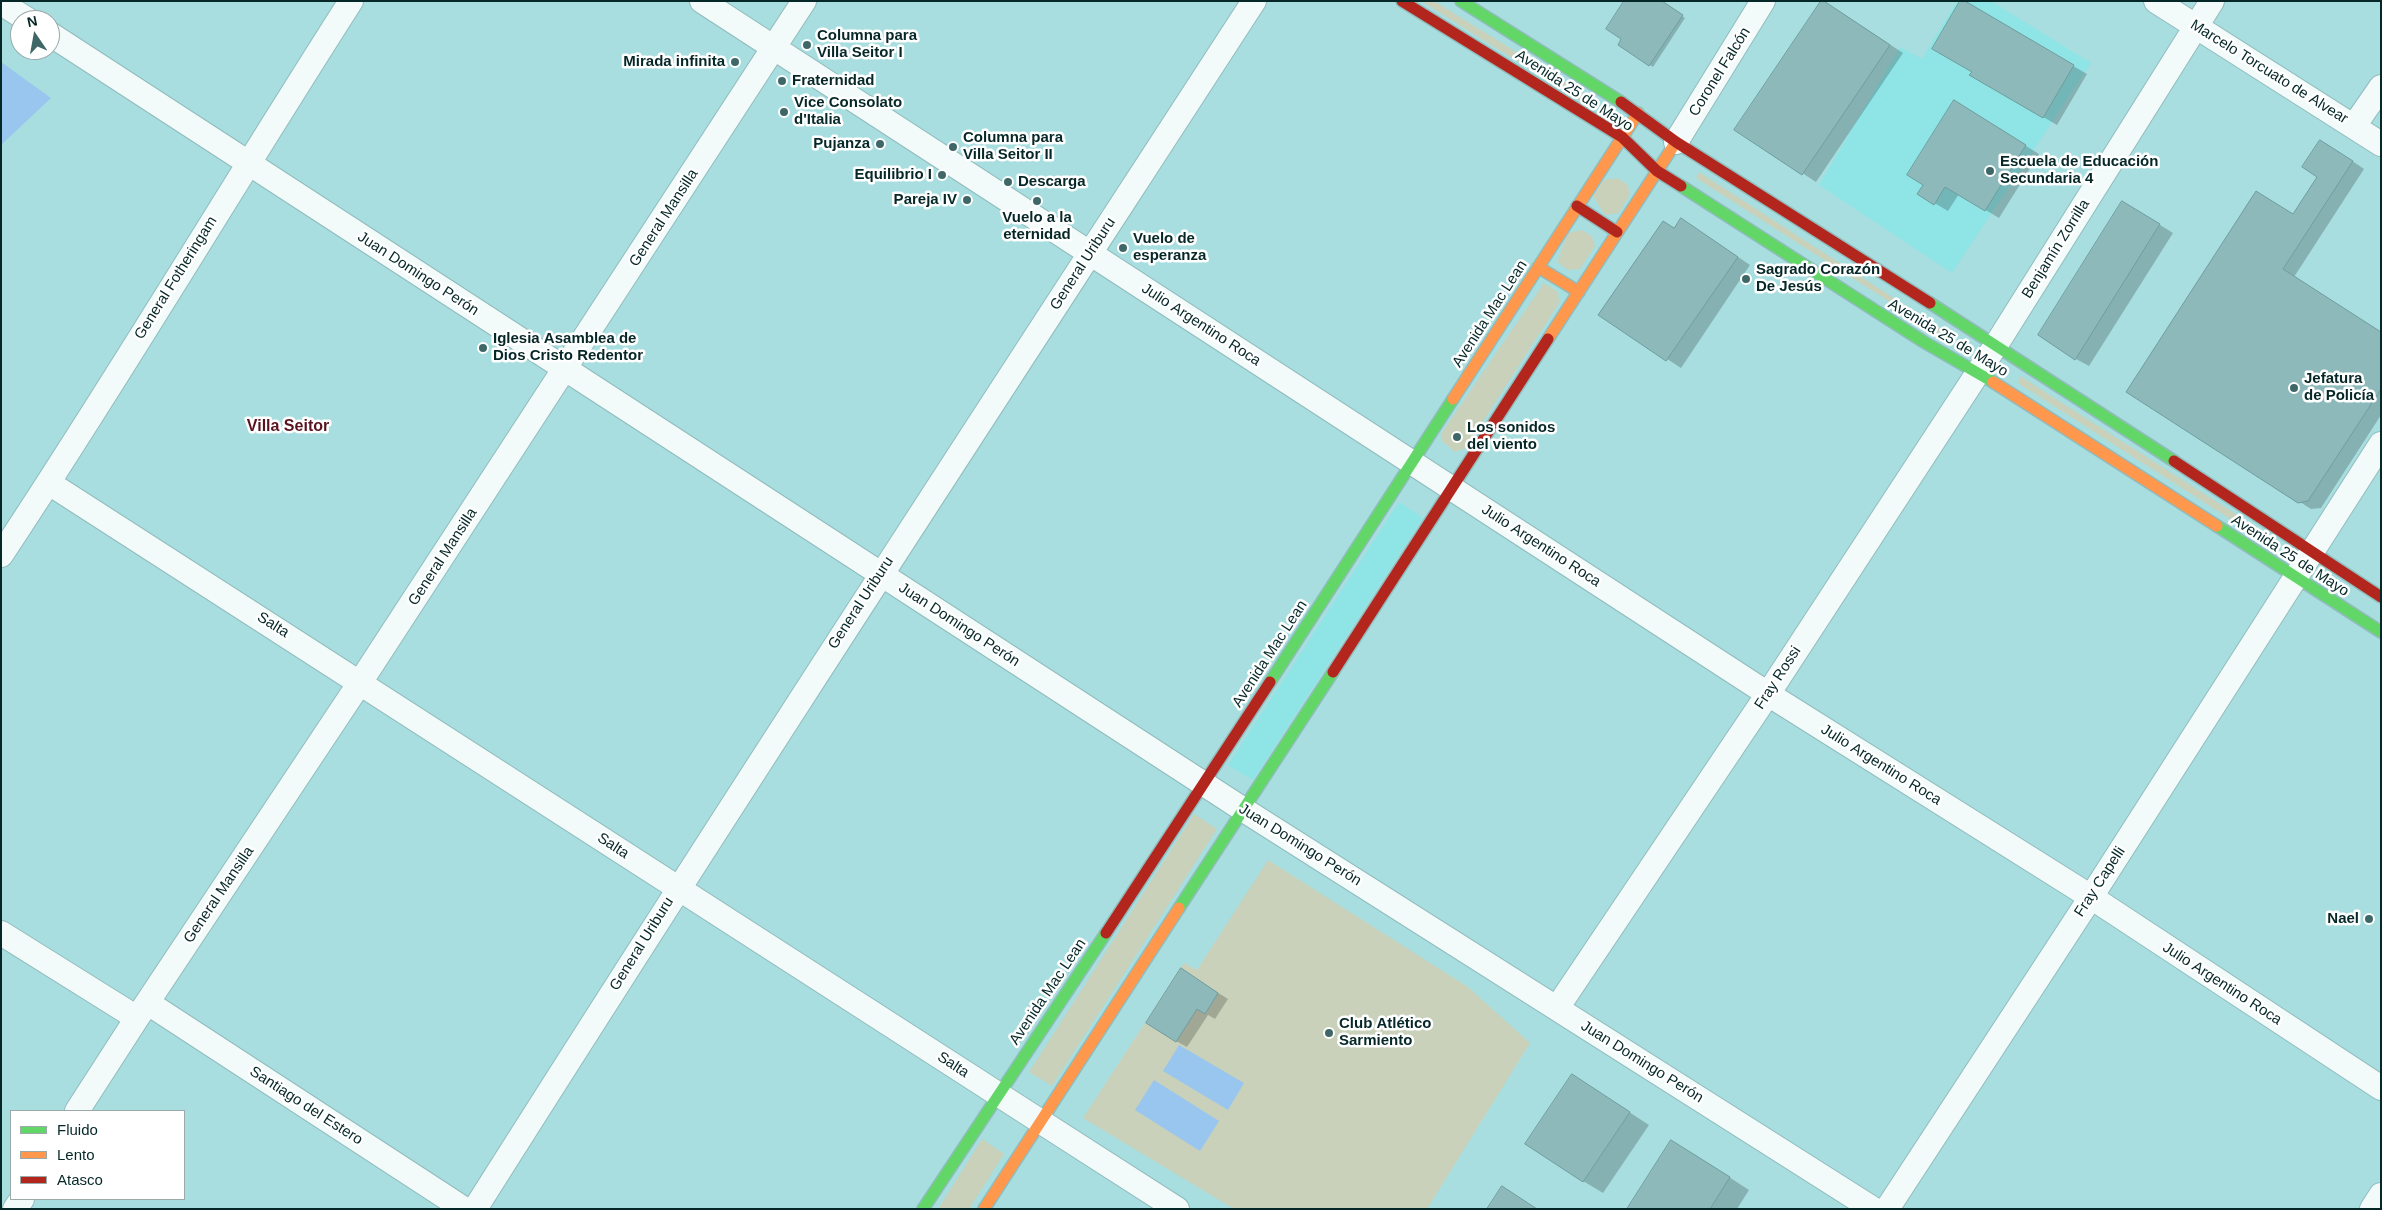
<!DOCTYPE html>
<meta charset="utf-8">
<style>
body{margin:0}
#map{position:relative;width:2382px;height:1210px;overflow:hidden;background:#a8dedf;font-family:Arial,sans-serif}
canvas{display:block}
.frame{position:absolute;inset:0;border:2px solid #062727;pointer-events:none}
.legend{position:absolute;left:10px;top:1110px;width:175px;height:90px;box-sizing:border-box;background:#fff;border:1px solid #9ba9a9;margin:0;padding:6px 9px;list-style:none;font-size:15px;color:#062727}
.legend li{display:flex;align-items:center;gap:10px;height:25px}
.legend b{width:25px;border:1px solid #9ba9a9}
.north{position:absolute;left:10px;top:10px;width:50px;height:50px;box-sizing:border-box;background:#fff;border:1px solid #9ba9a9;border-radius:50%;rotate:348deg;font-size:14px;font-weight:700;line-height:20px;text-align:center;color:#062727}
.north::after{content:'';display:block;margin:auto;width:18px;height:22px;background:#3f6767;clip-path:polygon(50% 0,100% 100%,50% 72%,0 100%)}
</style>
<div id="map">
<canvas width="2382" height="1210"></canvas>
<div class="frame"></div>
<ul class="legend">
<li><b style="height:6px;background:#63d668"></b>Fluido</li>
<li><b style="height:6px;background:#ff974d"></b>Lento</li>
<li><b style="height:6px;background:#b3261e"></b>Atasco</li>
</ul>
<div class="north">N</div>
</div>
<script>
const g = document.querySelector('canvas').getContext('2d');
g.lineJoin = 'round';
function paint(path, color) { g.fillStyle = color; g.fill(path, 'evenodd'); }
function strokePath(path, color, width, dash) { g.strokeStyle = color; g.lineWidth = width; g.lineCap = dash ? 'butt' : 'round'; g.setLineDash(dash || []); g.stroke(path); }
function drawText(font, color, halo, rows, align = 'center') {
  g.font = font + ' Arial,sans-serif'; g.lineWidth = 5; g.setLineDash([]); g.textBaseline = 'middle'; g.strokeStyle = halo; g.fillStyle = color; for (const [text, x, y, turn = 0] of rows) {
    g.save(); g.translate(x, y); g.rotate((+turn || 0) * Math.PI / 180); g.textAlign = isNaN(turn) ? turn : align; if (halo) g.strokeText(text, 0, 0); g.fillText(text, 0, 0); g.restore();
  }
}
const built = new Path2D(`
 M1957,1h34l100,62 -139,210 -133,-88 81,-138 22,12z
 M1399,502l24,16 -170,262 -25,-15z`);
const green = new Path2D(`
 M1421,1h13l160,99 -4,7z
 M1699,172l249,161 -2,5 -250,-160z
 M1617,178l10,6 3,10 -11,19 -14,2 -12,-19 10,-16z
 M1581,230l11,6 3,10 -15,23 -12,1 -11,-8 11,-29z
 M1544,283l14,9 1,11 -93,145 -11,4 -13,-11 -1,-7z
 M2020,376l250,160 -4,6 -248,-159z
 M1194,814l23,15 -165,257 -23,-14z
 M1268,860l200,127 62,56 -103,166h-193l-151,-91 101,-155 13,7z
 M982,1139l22,15 -35,55h-31z`);
const water = new Path2D(`
 M1,62l50,36 -50,47z
 M1179,1045l65,38 -16,27 -65,-39z
 M1154,1080l65,41 -19,30 -65,-41z`);
const shadow = new Path2D(`
 M1660,1l25,17 -32,49 -34,-22z
 M1962,1l125,73 -30,51 -86,-50 2,-4z
 M1836,9l67,44 -87,129 -80,-52z
 M1968,110l71,44 -40,64 -40,-24 -11,17 -29,-17z
 M2333,148l31,21 -70,108 87,56v82l-60,93 -10,1 -183,-117 165,-177 25,-38z
 M2136,210l37,23 -84,133 -13,-7z
 M1695,228l55,37 -69,103 -81,-53z
 M1191,976l37,23 -13,20 -7,-4 -21,32 -11,-6z
 M1572,1075l77,50 -46,68 -20,-12z
 M1692,1153l57,37 -12,19h-109z`);
const building = new Path2D(`
 M1624,1h38l21,14 -34,51 -31,-21 3,-6 -15,-10z
 M1821,1h3l66,44 -88,130 -68,-45z
 M1960,1h5l109,64 -31,53 -74,-43 3,-3 -40,-23z
 M1954,100l72,45 -41,66 -40,-24 -11,18 -17,-11 6,-9 -16,-10z
 M2320,140l33,21 -70,108 98,63v57l-73,112 -10,2 -172,-111 130,-201 37,23 24,-37 -15,-10z
 M2122,201l38,23 -85,136 -37,-25z
 M1681,218l57,39 -72,104 -68,-46 65,-94 11,7z
 M1181,968l37,25 -13,21 -8,-5 -21,33 -30,-19z
 M1572,1074l58,38 -47,70 -58,-38z
 M1671,1140l59,37 -20,32h-83z
 M1502,1186l35,23h-50z`);
const street = new Path2D(`
 M702,1l1066,693 323,203 290,191
 M2156,1l225,143
 M1,3l27,17
 M50,34l1194,776 629,399
 M2354,126l27,-39
 M1676,142l87,-141
 M49,483c377,239 751,485 1128,726
 M1,555c121,-182 232,-370 350,-554
 M1,933l136,85
 M148,1003l316,206
 M1557,1008l211,-314 228,-349 216,-344
 M77,1111l60,-93 224,-337 443,-680
 M15,1209l7,-10
 M475,1209c256,-405 518,-806 779,-1208
 M1887,1209l204,-312 290,-453
 M2372,1209l9,-14`);
const fast = new Path2D(`
 M1461,1l160,101
 M1681,186l243,156 69,40
 M1930,303l244,158
 M2217,526l164,106
 M1270,682l183,-283
 M1179,908l154,-236
 M923,1209l183,-276`);
const slow = new Path2D(`
 M1538,267l41,25
 M1548,339l128,-197
 M1993,382l224,144
 M1453,399l185,-286
 M984,1209l195,-301`);
const jam = new Path2D(`
 M1402,1l220,136 35,34 24,15
 M1621,102l55,40 254,161
 M1577,206l40,26
 M2174,461l207,136
 M1333,672l215,-333
 M1106,933l164,-251`);
const markers = [
 [807,45,5,"#3f6767"],
 [735,62,5,"#3f6767"],
 [782,81,5,"#3f6767"],
 [784,112,5,"#3f6767"],
 [880,144,5,"#3f6767"],
 [953,147,5,"#3f6767"],
 [1990,171,5,"#3f6767"],
 [942,175,5,"#3f6767"],
 [1008,182,5,"#3f6767"],
 [967,200,5,"#3f6767"],
 [1037,201,5,"#3f6767"],
 [1123,248,5,"#3f6767"],
 [1746,279,5,"#3f6767"],
 [483,348,5,"#3f6767"],
 [2294,388,5,"#3f6767"],
 [1457,437,5,"#3f6767"],
 [2369,919,5,"#3f6767"],
 [1329,1033,5,"#3f6767"]
];
const poiNames = [
 ["Columna para",817,36],
 ["Villa Seitor I",817,53],
 ["Mirada infinita",725,62,"right"],
 ["Fraternidad",792,81],
 ["Vice Consolato",794,103],
 ["d'Italia",794,120],
 ["Columna para",963,138],
 ["Villa Seitor II",963,155],
 ["Pujanza",870,144,"right"],
 ["Escuela de Educación",2000,162],
 ["Secundaria 4",2000,179],
 ["Equilibrio I",932,175,"right"],
 ["Descarga",1018,182],
 ["Pareja IV",957,200,"right"],
 ["Vuelo a la",1037,218,"center"],
 ["eternidad",1037,235,"center"],
 ["Vuelo de",1133,239],
 ["esperanza",1133,256],
 ["Sagrado Corazón",1756,270],
 ["De Jesús",1756,287],
 ["Iglesia Asamblea de",493,339],
 ["Dios Cristo Redentor",493,356],
 ["Jefatura",2304,379],
 ["de Policía",2304,396],
 ["Los sonidos",1467,428],
 ["del viento",1467,445],
 ["Nael",2359,919,"right"],
 ["Club Atlético",1339,1024],
 ["Sarmiento",1339,1041]
];
const streetNames = [
 ["Coronel Falcón",1720,72,-58],
 ["Marcelo Torcuato de Alvear",2269,72,32],
 ["Avenida 25 de Mayo",1574,91,33],
 ["General Mansilla",664,218,-57],
 ["Benjamín Zorrilla",2056,249,-58],
 ["General Uriburu",1083,264,-57],
 ["Juan Domingo Perón",418,274,33],
 ["General Fotheringam",176,278,-58],
 ["Avenida Mac Lean",1490,314,-57],
 ["Julio Argentino Roca",1201,325,33],
 ["Avenida 25 de Mayo",1948,338,31],
 ["Julio Argentino Roca",1541,546,33],
 ["Avenida 25 de Mayo",2290,556,33],
 ["General Mansilla",443,557,-57],
 ["General Uriburu",861,603,-57],
 ["Salta",273,625,32],
 ["Juan Domingo Perón",959,625,33],
 ["Avenida Mac Lean",1270,654,-57],
 ["Fray Rossi",1778,678,-57],
 ["Julio Argentino Roca",1881,765,32],
 ["Juan Domingo Perón",1300,845,32],
 ["Salta",613,846,33],
 ["Fray Capelli",2100,882,-57],
 ["General Mansilla",219,895,-56],
 ["General Uriburu",642,944,-58],
 ["Julio Argentino Roca",2222,984,33],
 ["Avenida Mac Lean",1048,992,-56],
 ["Juan Domingo Perón",1642,1062,32],
 ["Salta",953,1065,33],
 ["Santiago del Estero",306,1106,33]
];
const neighbourhoodNames = [
 ["Villa Seitor",288,427]
];
paint(built, '#8fe4e6');
paint(green, '#c9d1bb');
paint(water, '#99c6ee');
paint(shadow, '#0003');
paint(building, '#8eb9ba');
strokePath(building, '#6f9d9e', 1);
strokePath(street, '#91bcbd', 26);
strokePath(fast, '#91bcbd', 14);
strokePath(slow, '#91bcbd', 14);
strokePath(jam, '#91bcbd', 14);
strokePath(street, '#f2fafa', 24);
strokePath(fast, '#63d668', 11);
strokePath(slow, '#ff974d', 11);
strokePath(jam, '#b3261e', 11);
for (const [x, y, r, color] of markers) { const dot = new Path2D(); dot.arc(x, y, r, 0, 2 * Math.PI); g.fillStyle = color; g.fill(dot); strokePath(dot, '#fff', 2); }
drawText('bold 15px', '#062727', '#fff', poiNames, 'left');
drawText('15px', '#062727', '#fff', streetNames);
drawText('bold 16px', '#59131e', '#fff', neighbourhoodNames);
</script>
